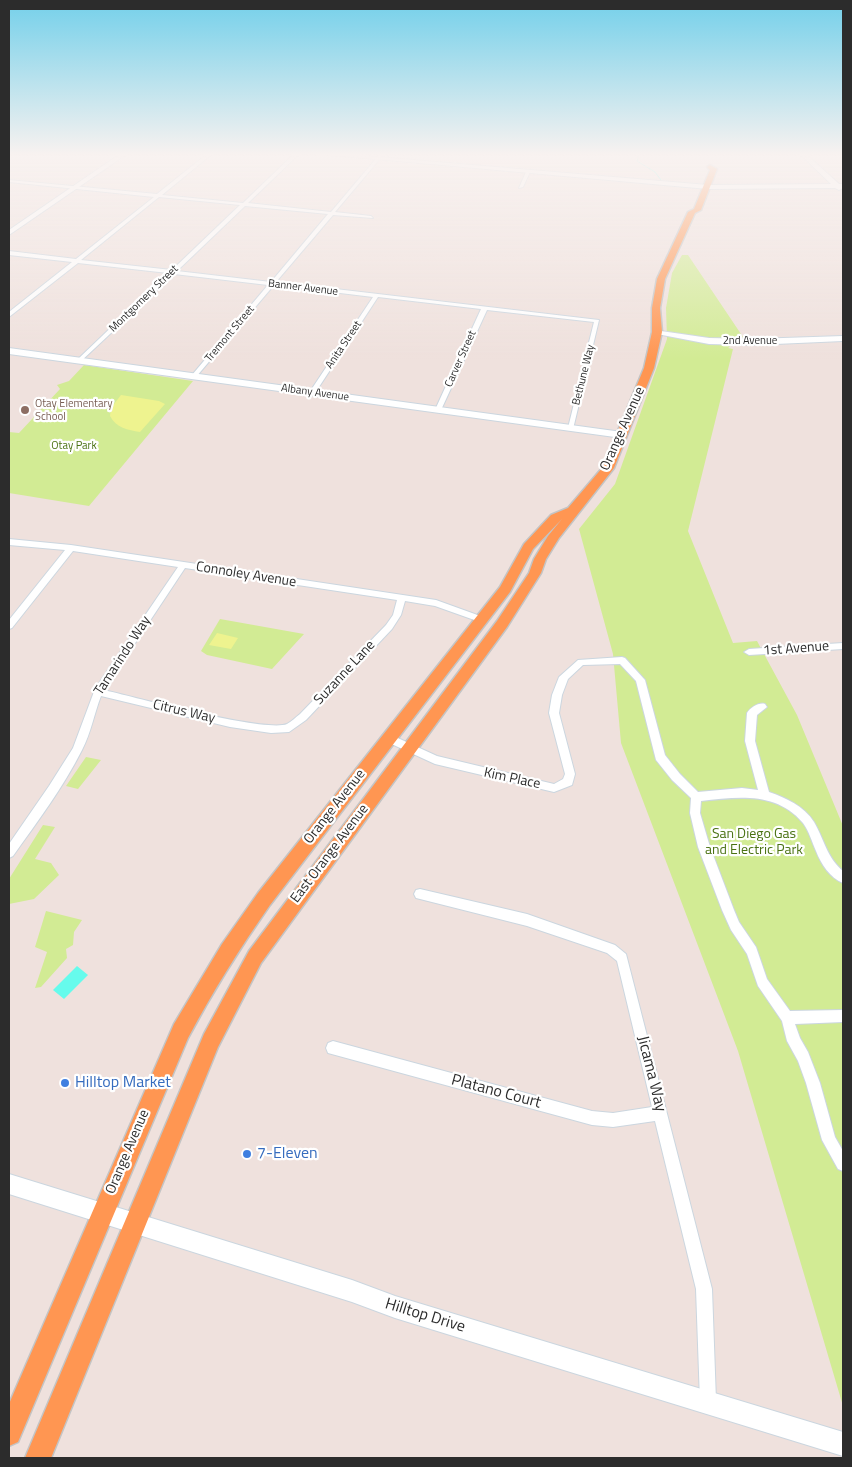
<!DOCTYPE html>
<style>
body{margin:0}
#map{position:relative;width:852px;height:1467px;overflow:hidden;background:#efe1dd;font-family:"Titillium Web",sans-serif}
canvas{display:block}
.frame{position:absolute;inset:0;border:10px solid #2c2c2c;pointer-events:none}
</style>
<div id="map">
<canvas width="852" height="1467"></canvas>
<div class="frame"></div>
</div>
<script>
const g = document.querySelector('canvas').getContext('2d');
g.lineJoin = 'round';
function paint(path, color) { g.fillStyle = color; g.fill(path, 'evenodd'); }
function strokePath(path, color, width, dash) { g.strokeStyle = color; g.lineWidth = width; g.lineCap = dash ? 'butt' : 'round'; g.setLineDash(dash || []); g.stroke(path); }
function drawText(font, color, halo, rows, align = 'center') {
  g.font = font + ' "Titillium Web",sans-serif'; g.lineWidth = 4.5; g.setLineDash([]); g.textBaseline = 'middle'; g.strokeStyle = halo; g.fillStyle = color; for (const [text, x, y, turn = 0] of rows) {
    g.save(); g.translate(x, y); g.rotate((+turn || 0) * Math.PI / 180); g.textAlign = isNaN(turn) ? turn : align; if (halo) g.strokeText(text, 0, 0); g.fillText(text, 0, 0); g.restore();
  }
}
const green = new Path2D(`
 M682,255h6l55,82 -15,11 5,1 -45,182 45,112 24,-2 40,74 46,111v580l-105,-355 -117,-308 -8,-89 -34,-125 36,-45 52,-145 -1,-31 6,-35z
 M84,365l109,16 -104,125 -80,-13v-61l10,1 41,-44 -3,-4 12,-4z
 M220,619l84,15 -32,35 -65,-14 -6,-4z
 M86,757l15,3 -23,29 -12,-3z
 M43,825l12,2 -20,32 16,4 8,12 -25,24 -25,5v-25z
 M46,911l36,9 -8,12 -1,13 -7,4 1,9 -26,29 -6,1 12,-36 -12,-5z`);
const pitch = new Path2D(`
 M121,395l38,6 6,3 -25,28c-12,-2 -24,-4 -30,-16l1,-8z
 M217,633l21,5 -7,11 -22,-4z`);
const water = new Path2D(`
 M77,966l11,9 -24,24 -11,-9z`);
const stream = new Path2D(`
 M639,154l-2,7 18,11 6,8`);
const street = new Path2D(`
 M207,154h5l-50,41 81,8 51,-49h5l-51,49 83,9 49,-58h4l-49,58 36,4 2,2 -40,-3 -57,67 323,38 -26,109 -5,-1 26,-106 -107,-12 -46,100 -3,2 -3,-2 46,-101 -103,-12 -63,96 -3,2 -3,-2 64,-96 -99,-12 -78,92h-4v-2l76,-90 -94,-11 -95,89 -3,-2 1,-1 91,-87 -90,-10 -69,54v-5l63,-50 -63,-7v-4l67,8 78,-62 -145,-15v-2l148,14zM159,197l81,8 -68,65 -91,-10zM245,206l83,8 -57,68 -94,-11z
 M528,171l2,1 -7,15 -4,1 7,-16z
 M9,539l62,6 365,55 47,17 1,2 -4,3 -45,-16 -30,-5 -4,14 -9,14 -86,91 -17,12 -18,1 -41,-6 -129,-31c-7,18 -10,37 -19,54 -19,38 -45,72 -69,106l-4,2v-14l40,-58 24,-38 22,-59 83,-122 -105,-16 -61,77 -3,1v-9l56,-70 -56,-5zM185,568l212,32 -4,15 -7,10 -86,89c-4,3 -9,8 -13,10 -21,9 -153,-27 -183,-34z
 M843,643v6l-94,6 -5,-3 5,-3z
 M622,657l3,1 20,22 20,75 15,19 18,18 44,-4 16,2 -13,-49 2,-28c3,-5 12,-11 18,-9l2,3 -10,8 -2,26 14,51c17,6 35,14 45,30 10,17 13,36 29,49v12c-13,-5 -22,-19 -27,-32 -4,-9 -7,-20 -13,-28 -27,-32 -66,-26 -102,-22l-1,12 10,34 24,63 5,12 17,25 11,32 23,32 53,-1v12l-48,2 5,14 8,14 12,31 15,54 8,14v20l-5,-2 -16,-29 -16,-57 -8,-22 -11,-20 -5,-20 -24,-35 -11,-32 -16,-24 -9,-20 -24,-63 -8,-34 1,-15 -19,-18 -16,-20 -20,-79 -16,-17 -37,1 -15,14 -6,16 -3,18 16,61 -3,11 -18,7 -119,-28 -50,-23 -1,-3 1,-3 4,-1 48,22 117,28 9,-5 2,-5 -16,-61 3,-18 7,-18 19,-17z
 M420,889l107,25 88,31 11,9 86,335 4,112 -2,6 -6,2 -6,-2 -2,-6 -4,-112 -41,-168 -42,6 -21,-2 -264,-72 -2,-5 2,-5 5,-2 259,70 21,2 39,-6 -35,-146 -10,-8 -80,-27 -107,-27 -4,-1 -2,-4 2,-4z`);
const secondary = new Path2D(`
 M120,154h7l-118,81v-5z
 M319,154h24l365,31 123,-1 -31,-30h6l33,30h4v4l-4,2 -4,-2 -127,1z
 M654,330l55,8 44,1 90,-3v5l-90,4 -44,-1 -52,-10 -4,-2z
 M9,348l613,84 5,3 -5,3 -613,-84z
 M9,1174l343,106 43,16 448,136v24l-448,-138 -43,-16 -343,-108z`);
const primary = new Path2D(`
 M710,165l7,4 -16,41 -6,3 -30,66 -5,29 2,24 -8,36 -40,100 -55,70 -13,21 -5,14 -34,54 -246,336 -43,84 -167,411h-26l179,-424 45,-83 248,-330 32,-48 5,-14 14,-23 14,-17 -29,30 -23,43 -240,313c-30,43 -57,86 -82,133l-170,404 -9,4v-42l165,-380 48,-80 36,-51 242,-306 24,-43 27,-29 17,-7 35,-41 41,-99 8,-36v-24l5,-29 31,-67 6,-3 16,-39 -3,-3z`);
const markers = [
 [25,410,5,"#8d6e63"],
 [65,1083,5,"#3f7fe0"],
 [247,1154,5,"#3f7fe0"]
];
const farStreetnames = [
 ["Banner Avenue",303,288,7],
 ["Montgomery Street",144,299,-44],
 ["Tremont Street",230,334,-50],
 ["2nd Avenue",750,341],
 ["Anita Street",344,345,-56],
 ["Carver Street",461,359,-66],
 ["Bethune Way",584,375,-76],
 ["Albany Avenue",315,393,8]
];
const farEducationnames = [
 ["Otay Elementary",35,404],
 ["School",35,417]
];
const farParknames = [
 ["Otay Park",74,446]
];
const streetNames = [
 ["Orange Avenue",623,429,-66],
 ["Connoley Avenue",246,575,9],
 ["1st Avenue",796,649,-4],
 ["Tamarindo Way",123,656,-57],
 ["Suzanne Lane",345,673,-47],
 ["Citrus Way",184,712,13],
 ["Kim Place",512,779,12],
 ["Orange Avenue",335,807,-52],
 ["East Orange Avenue",330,854,-53],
 ["Orange Avenue",128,1152,-67]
];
const parkNames = [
 ["San Diego Gas",754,835],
 ["and Electric Park",754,851]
];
const nearStreetnames = [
 ["Jicama Way",651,1074,76],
 ["Platano Court",496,1092,15],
 ["Hilltop Drive",425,1316,17]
];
const nearShopnames = [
 ["Hilltop Market",75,1083],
 ["7-Eleven",257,1154]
];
paint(green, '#d2eb94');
paint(pitch, '#eef38f');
paint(water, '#66fbec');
strokePath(stream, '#66fbec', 1);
strokePath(street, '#cbd6df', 2);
strokePath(secondary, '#cbd6df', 2);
strokePath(primary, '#c4c4c4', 3);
paint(street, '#fff');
paint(secondary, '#fff');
paint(primary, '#ff9652');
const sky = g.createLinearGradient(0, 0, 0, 359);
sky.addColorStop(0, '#74d0ea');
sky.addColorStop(0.43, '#f8f2f0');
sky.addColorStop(1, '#f8f2f000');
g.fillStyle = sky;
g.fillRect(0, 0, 852, 359);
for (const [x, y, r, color] of markers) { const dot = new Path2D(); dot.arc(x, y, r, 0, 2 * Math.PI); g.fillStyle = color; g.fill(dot); strokePath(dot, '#fff', 2); }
drawText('11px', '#2c2c2c', '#fff', farStreetnames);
drawText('11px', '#785e54', '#fff', farEducationnames, 'left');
drawText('11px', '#4a7213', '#fff', farParknames);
drawText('14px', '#2c2c2c', '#fff', streetNames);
drawText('14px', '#4a7213', '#fff', parkNames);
drawText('16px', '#2c2c2c', '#fff', nearStreetnames);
drawText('16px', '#366cbe', '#fff', nearShopnames, 'left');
</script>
